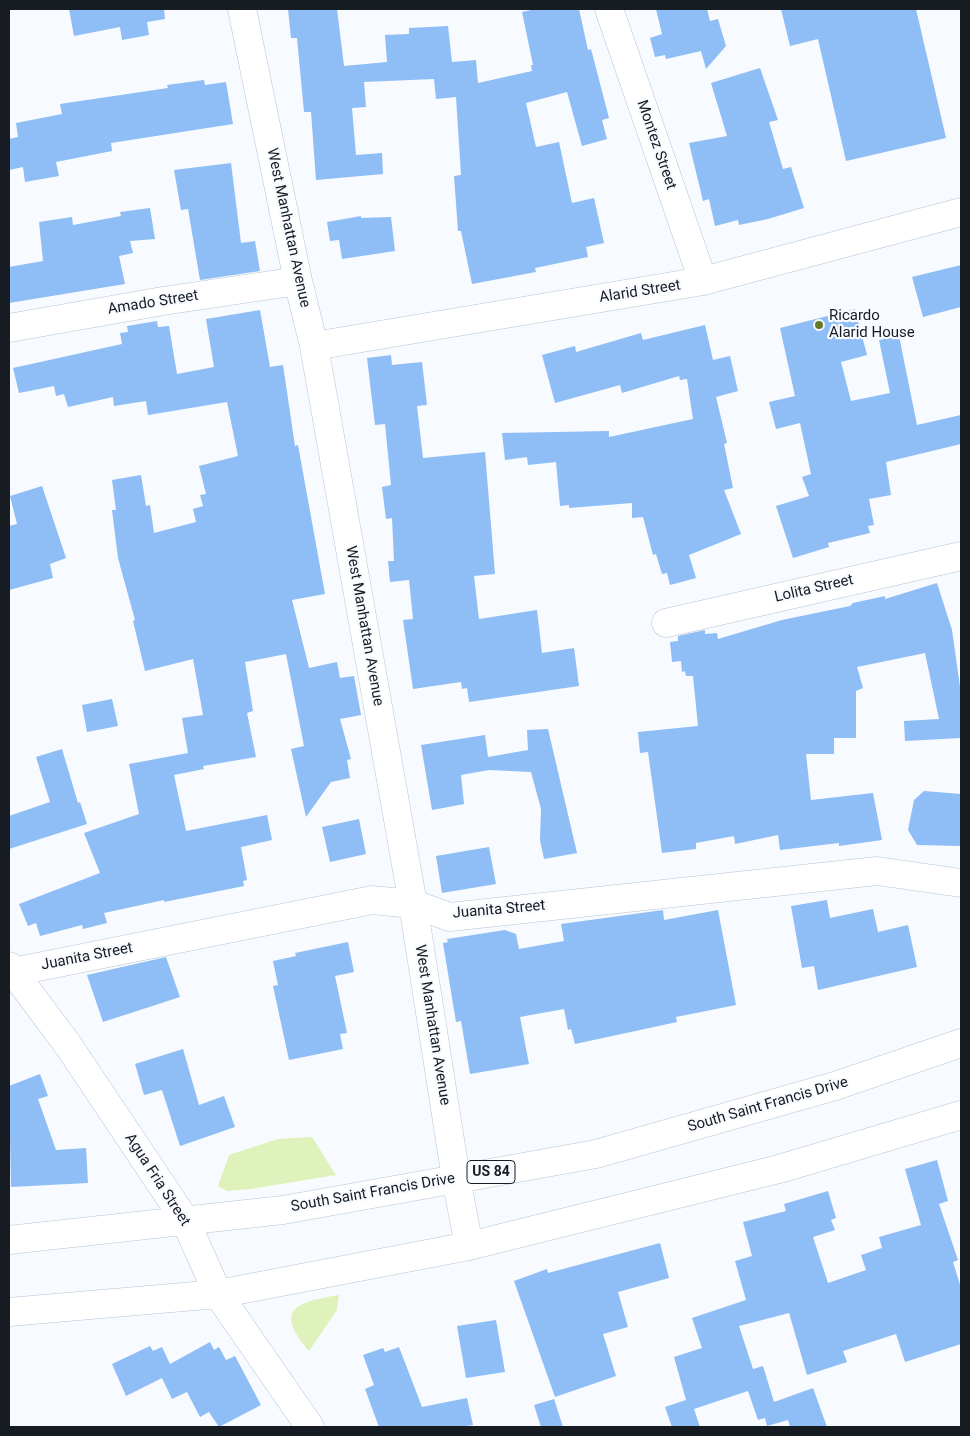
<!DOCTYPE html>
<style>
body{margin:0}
#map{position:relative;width:970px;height:1436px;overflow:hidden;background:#f7fafe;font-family:Roboto,sans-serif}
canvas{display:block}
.frame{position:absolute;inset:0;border:10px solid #171c22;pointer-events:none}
</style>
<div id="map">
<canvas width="970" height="1436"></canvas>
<div class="frame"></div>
</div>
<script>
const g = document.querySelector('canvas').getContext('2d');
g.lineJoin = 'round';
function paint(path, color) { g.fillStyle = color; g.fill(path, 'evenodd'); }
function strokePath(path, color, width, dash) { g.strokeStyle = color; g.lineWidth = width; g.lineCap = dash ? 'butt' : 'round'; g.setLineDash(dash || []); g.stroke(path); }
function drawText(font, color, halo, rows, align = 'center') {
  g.font = font + ' Roboto,sans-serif'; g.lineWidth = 4.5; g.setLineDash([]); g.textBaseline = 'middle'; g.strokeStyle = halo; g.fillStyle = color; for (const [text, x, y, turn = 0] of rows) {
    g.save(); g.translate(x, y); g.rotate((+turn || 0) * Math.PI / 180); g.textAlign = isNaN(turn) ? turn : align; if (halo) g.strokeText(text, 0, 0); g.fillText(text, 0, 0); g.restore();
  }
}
const green = new Path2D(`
 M312,1137l24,38 -85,14 -24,2 -9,-5 11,-31 49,-16z
 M339,1295l-2,15 -28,41c-36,-42 -13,-49 30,-56z`);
const building = new Path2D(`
 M69,9h95l1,10 -18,3 2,13 -27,5 -2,-13 -46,9z
 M288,9h49l7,57 43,-4 -2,-27 24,-1v-6l39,-2 4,36 24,-2 2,23 54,-12 -1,-6h2l-11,-53 14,-3h43l9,41 3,-1 18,69 -7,2 5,19 -25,7 -15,-54 -41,11 10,44 23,-5 13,61 22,-5 10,45 -18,4 2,10 -53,11 1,4 -64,12 -11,-53h-3l-4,-55 7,-1 -5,-78 -20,2 -2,-20 -70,3 2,25 -14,1 4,47 26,-2 1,21 -67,6 -5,-68h-7l-7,-74h-6z
 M656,9h51l3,12 8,-2 8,27 -20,23 -5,-18 -35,8 -1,-4 -10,2 -5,-19 12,-4z
 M781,9h135l30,129 -100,23 -28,-122 -28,7z
 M760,68l18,52 -9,2 14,47 8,-2 13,41 -36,11 -29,6 -1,-5 -23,6 -6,-27 -6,2 -14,-58 38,-7 -16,-53z
 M204,80l1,5 21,-3 7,42 -122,19 1,8 -56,11 3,14 -34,6 -2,-15 -14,3v-31l9,-2 -2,-14 46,-9 -2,-10 108,-16 -1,-3z
 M231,163l10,80 14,-2 5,30 -60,9 -12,-71 -7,1 -7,-40z
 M150,208l5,31 -25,2 3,12 -14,3 6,28 -116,19v-36l34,-6 -4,-39 33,-5 1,8 48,-9 -1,-4z
 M361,216v2l30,-1 4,34 -53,8 -3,-19 -9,1 -3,-19z
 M961,265v42l-38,10 -11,-40z
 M855,309l12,46 -26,7 10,39 39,-8 -11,-53 20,-4 18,89 44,-10v29l-75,18 5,33 -22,4 5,26 -6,1 2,7 -42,10 1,4 -36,11 -17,-52 33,-10 -7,-19 9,-3 -11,-51 -24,6 -7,-27 26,-6 -15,-68z
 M260,310l10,57 13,-2 12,81 3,-1 27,149 -33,6 17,68 28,-6 3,16 14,-2 7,39 -21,4 11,40 -4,1 3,18 -19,4 -25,35 -15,-68 13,-3 -18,-92 -41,8 8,49 -6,2 9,44 -53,9 1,3 -30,6 12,56 81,-16 5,25 -31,7 6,33 -4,1 1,5 -80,16v-2l-60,13 3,10 -24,6 -1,-4 -42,11 -4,-13 -8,3 -9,-22 81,-31 -16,-40 55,-19 -10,-50 59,-11 -6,-35 21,-3 -10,-56 -48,12 -12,-50 2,-1 -17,-62 -6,-48h4l-4,-30 29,-5 5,31 4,-1 4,28 42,-11 -3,-13 10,-3 -3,-11 6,-1 -7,-28 39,-10 -11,-54 -79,13 -2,-14 -32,5 -1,-9 -45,10 -4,-13 -8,2 -2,-10 -35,7 -6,-25 109,-24 -2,-11 8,-1 -1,-6 30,-5 1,6 11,-1 8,48 37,-7 -8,-48z
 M705,325l8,35 17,-4 8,35 -22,6 11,46 -3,1 9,44 -9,2 17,44 -52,21 7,23 -26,7 -3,-12 -5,1 -6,-20 -3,1 -10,-38 -11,1v-15l-63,5v-3l-9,1 -4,-44 -28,3 -1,-8 -22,3 -3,-27 107,-2v6l84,-18 -6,-40 -7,1 -1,-4 -57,17 -2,-8 -65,18 -13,-48 33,-9 1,6 65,-19 2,7z
 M391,355l1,10 30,-3 5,43 -10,1 6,52 62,-6 10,122 -21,2 5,43 58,-9 5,43 32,-5 5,38 -110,16 -2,-14 -5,1 -1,-7 -48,7 -10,-69 10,-1 -4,-39 -19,2 -2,-21h6l-2,-43 -6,1 -4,-32 9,-2 -6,-61 -10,1 -8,-67z
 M42,486l24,72 -16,6 3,14 -44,12v-64l8,-2 -7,-28z
 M937,583l15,47 9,64v44l-56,3 -1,-20 35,-2 -14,-66 -68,14 6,21 -7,3v47h-22v16h-28l5,46 62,-7 9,47 -43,6v-3l-59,7 -2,-15 -43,9 -1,-8 -38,7v6l-34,4 -14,-101 -8,1 -2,-21 60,-6 -5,-50h-7l-1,-5 -3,1 -1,-11 -9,1 -2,-20 8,-1v-5l27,-6v4l12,-1 1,6 64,-19 68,-14 3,-3 32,-7v3z
 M112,699l6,27 -31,6 -5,-27z
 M548,729l29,124 -33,6 -4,-19 1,-31 -10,-37 -42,-2 -28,5 3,29 -32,6 -11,-65 64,-10 3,22 40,-7 -1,-20z
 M62,749l16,54 2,-1 7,22 -78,25v-33l41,-14 -14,-45z
 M924,791l37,3v52l-44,-1 -9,-15 6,-30z
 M359,819l7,35 -36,8 -8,-35z
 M489,847l7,37 -54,9 -6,-37z
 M827,900l3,18 43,-9 5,23 30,-7 9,42 -99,23 -4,-24 -12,2 -11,-62z
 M663,910l1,10 54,-10 18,95 -60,12 1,5 -102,22 -4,-15 -3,1 -4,-21 -44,8 9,47 -59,10 -9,-53 -5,1 -13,-79 5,-1 -1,-3 58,-9 11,4 3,15 45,-8 -3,-17z
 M348,942l6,30 -19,4 12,57 -7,1 3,15 -54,11 -16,-74 5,-1 -5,-24 23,-5 -1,-3z
 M166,957l14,40 -77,25 -16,-47z
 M183,1049l16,56 25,-9 11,31 -55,19 -18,-56 -18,5 -9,-31z
 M40,1074l8,22 -10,3 18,51 30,-2 2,35 -77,4 -2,-101z
 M937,1160l11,41 -9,3 19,56 -5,2 8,26v56l-56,18 -9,-28 -53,17 4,11 -40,13 -18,-62 -50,13 14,43 10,-3 11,36 39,-14 14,39h-37l-2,-7 -21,6 -2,-8 -7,2 -10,-29 -54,18 6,18h-28l-7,-20 21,-7 -12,-43 28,-9 -10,-30 54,-18 -11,-39 17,-5 -9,-34 43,-11 -2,-7 44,-13 8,27 -5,2 4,10 -22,7 15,46 38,-13 -5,-15 21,-7 -3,-11 42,-12 -16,-56z
 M660,1243l9,35 -51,14 10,35 -25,7 13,42 -61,21 -41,-116 33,-12 1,4z
 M496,1320l9,52 -39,6 -9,-52z
 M210,1342l4,8 5,-3 7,13 9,-4 26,49 -42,22 -10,-15 -9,5 -13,-25 -15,7 -10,-21 -36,18 -14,-32 38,-18 3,5 9,-4 8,17z
 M399,1347l23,60 45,-9 6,27 -13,2h-81l-14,-38 9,-4 -11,-30 20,-7 2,4z
 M554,1399l9,28h-22l-7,-22z`);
const minor = new Path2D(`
 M242,9l56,272 16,65 99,558 43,274 13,68
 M609,9l94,272
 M9,328l154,-27 135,-20
 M314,346l389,-65 258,-69
 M666,623l295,-67
 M13,972l359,-72 41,4 37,13 427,-46 84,12`);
const tertiary = new Path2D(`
 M9,966l59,79 117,175 33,74 92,133`);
const trunk = new Path2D(`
 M9,1240l274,-30 313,-56 239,-68 126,-43
 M9,1312l209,-18 251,-48 310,-77 182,-54`);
const markers = [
 [819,325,5,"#647929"]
];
const shields = [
 [491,1172,48]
];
const shieldNames = [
 ["US 84",491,1172]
];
const streetNames = [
 ["Montez Street",656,145,71],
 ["West Manhattan Avenue",288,228,78],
 ["Alarid Street",640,292,-9],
 ["Amado Street",153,303,-9],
 ["Lolita Street",814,589,-13],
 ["West Manhattan Avenue",364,626,80],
 ["Juanita Street",499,910,-5],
 ["Juanita Street",87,957,-11],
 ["West Manhattan Avenue",432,1025,81],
 ["South Saint Francis Drive",768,1105,-16],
 ["Agua Fria Street",157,1180,57],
 ["South Saint Francis Drive",373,1193,-10]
];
const poiNames = [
 ["Ricardo",829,316],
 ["Alarid House",829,333]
];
paint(green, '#e0f2bb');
paint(building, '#8fbdf6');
strokePath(minor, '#b5c4d6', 29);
strokePath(tertiary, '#b5c4d6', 29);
strokePath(trunk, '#b5c4d6', 29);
strokePath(minor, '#fff', 28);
strokePath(tertiary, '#fff', 28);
strokePath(trunk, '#fff', 28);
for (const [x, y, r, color] of markers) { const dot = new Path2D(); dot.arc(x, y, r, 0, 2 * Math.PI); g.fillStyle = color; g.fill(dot); strokePath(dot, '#f7fafe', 2); }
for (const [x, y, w] of shields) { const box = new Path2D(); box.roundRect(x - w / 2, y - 11.5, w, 23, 4); g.fillStyle = '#f7fafe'; g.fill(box); strokePath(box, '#171c22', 1); }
drawText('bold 14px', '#171c22', null, shieldNames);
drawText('15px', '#171c22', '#f7fafe', streetNames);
drawText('15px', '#171c22', '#f7fafe', poiNames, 'left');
</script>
